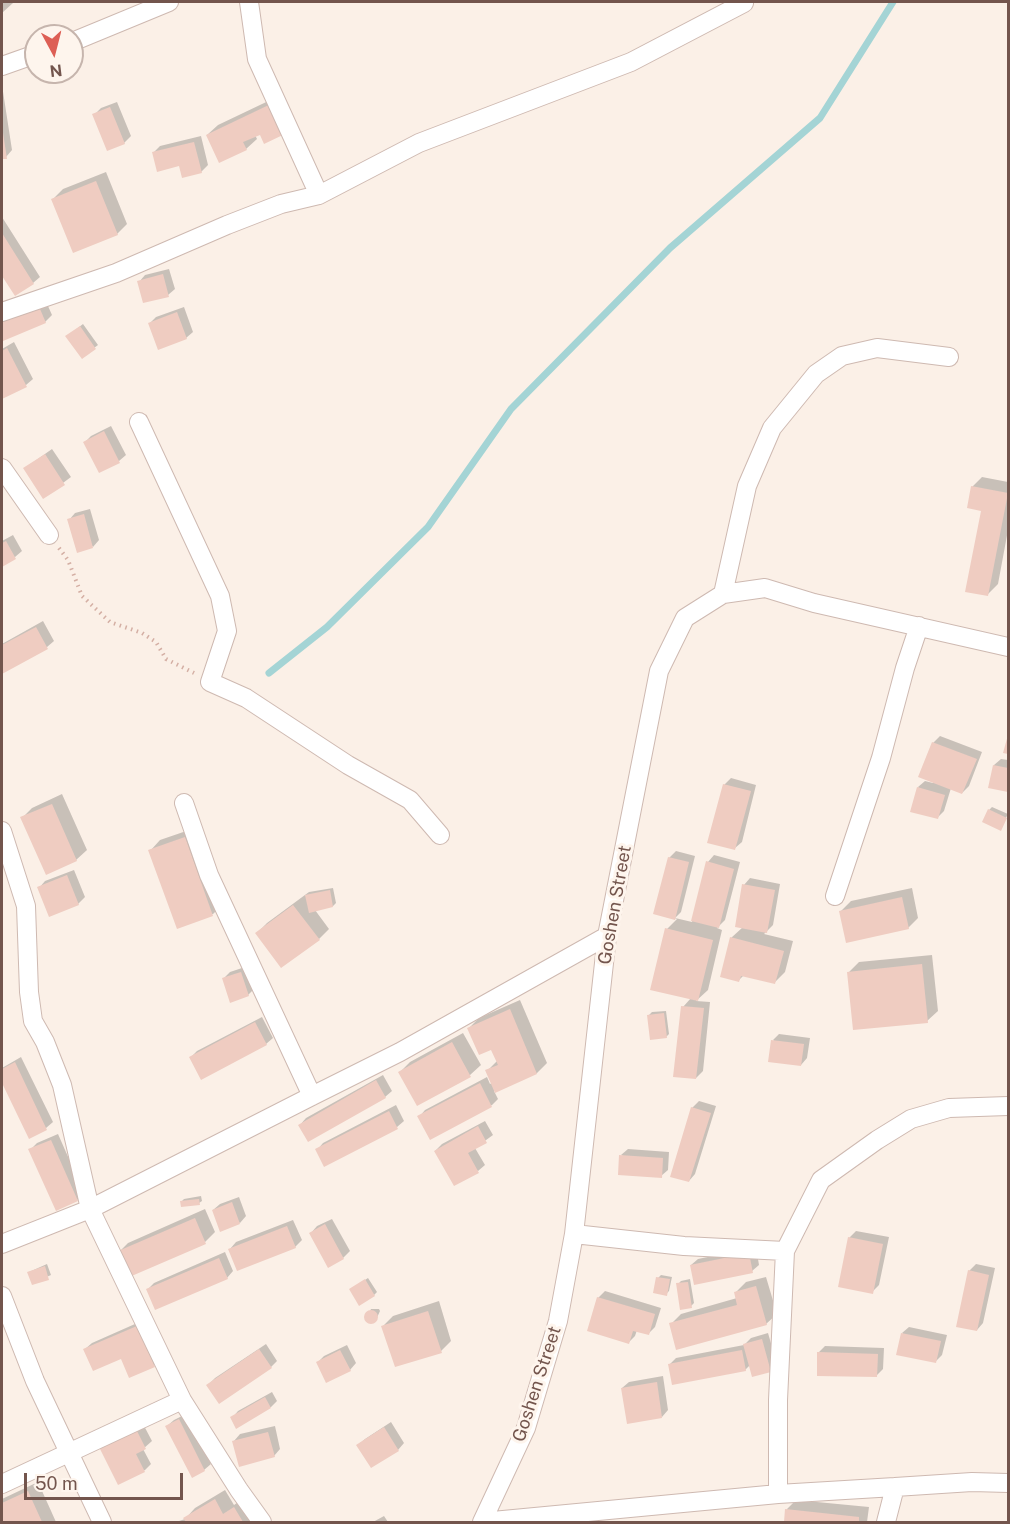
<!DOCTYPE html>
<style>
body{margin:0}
#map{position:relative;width:1010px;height:1524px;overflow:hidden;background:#fbf0e7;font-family:"Public Sans",sans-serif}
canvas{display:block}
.frame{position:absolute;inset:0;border:3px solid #73554d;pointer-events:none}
.north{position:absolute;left:24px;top:24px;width:60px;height:60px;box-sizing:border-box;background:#fef5ed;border:2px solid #c6b5ad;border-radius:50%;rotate:173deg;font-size:16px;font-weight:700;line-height:24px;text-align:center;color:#73554d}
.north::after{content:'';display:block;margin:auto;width:21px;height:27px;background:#dd5f55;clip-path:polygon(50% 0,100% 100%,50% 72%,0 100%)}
.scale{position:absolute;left:24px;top:1473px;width:159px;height:27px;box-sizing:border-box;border:3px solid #73554d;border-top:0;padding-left:8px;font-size:18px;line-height:21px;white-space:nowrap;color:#73554d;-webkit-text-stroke:4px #fef5ed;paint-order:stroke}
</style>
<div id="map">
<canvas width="1010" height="1524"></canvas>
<div class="frame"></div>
<div class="north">N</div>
<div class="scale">50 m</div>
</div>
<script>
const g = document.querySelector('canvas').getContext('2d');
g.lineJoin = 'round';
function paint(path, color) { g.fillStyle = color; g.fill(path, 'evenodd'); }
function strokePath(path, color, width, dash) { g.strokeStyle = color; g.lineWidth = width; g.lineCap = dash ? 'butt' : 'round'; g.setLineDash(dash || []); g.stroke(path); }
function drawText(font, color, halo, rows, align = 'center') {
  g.font = font + ' "Public Sans",sans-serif'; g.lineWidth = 6; g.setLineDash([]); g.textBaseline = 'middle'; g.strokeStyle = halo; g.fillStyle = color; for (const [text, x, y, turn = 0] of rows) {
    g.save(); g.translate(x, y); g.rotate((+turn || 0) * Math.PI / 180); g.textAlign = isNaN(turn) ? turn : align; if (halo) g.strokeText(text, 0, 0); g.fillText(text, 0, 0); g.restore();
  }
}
const shadow = new Path2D(`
 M2,2l11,1 -11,10z
 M2,85l10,65 -6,7 -4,1z
 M283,94l13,28 -10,10 -25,1 -6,2 2,4 -11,10 -26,12 -13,-26 11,-10z
 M117,102l14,34 -7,7 -30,-28 7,-7z
 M201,136l7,29 -7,7 -47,-20 6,-6z
 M106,172l21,52 -10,10 -64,-35 10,-10z
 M2,217l38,60 -7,6 -18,11 -13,-21z
 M169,269l6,20 -7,6 -29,-13 6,-7z
 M44,297l8,18 -7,7 -41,17 -2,-5v-19z
 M184,307l9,25 -7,6 -36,-15 6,-6z
 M83,324l15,21 -16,12 -12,-23z
 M14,342l19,37 -7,6 -24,13v-49z
 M111,426l15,29 -7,6 -19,10 -15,-29 6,-6z
 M52,449l19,28 -27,20 -19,-29z
 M982,477l26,5v48l-10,54 -10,10 -5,-85 -11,-22z
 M90,509l9,31 -6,7 -24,-27 6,-7z
 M13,535l9,16 -7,6 -13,8v-24z
 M43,621l11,20 -7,6 -45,25v-28z
 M940,736l42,16 -13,34 -7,7 -11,-5 -7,23 -7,7 -19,-31 7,-6 8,2v-40z
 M1001,759l7,1v31l-19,-4 5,-22z
 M731,778l25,7 -14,57 -7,6 -11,-63z
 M62,794l25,56 -11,10 -54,-42 10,-10z
 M992,807l16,7 -8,15 -11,-19z
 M195,828l28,76 -10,10 -35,13 -28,-76 10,-11z
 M676,851l19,5 -14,56 -6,6 17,4 16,-60 6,-7 26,7 -15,58 -8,8 5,2 -14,60 -12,11 14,1 -7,69 -7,7 -13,-71 8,-9 -24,-69 10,-10 -22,-6 14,-55z
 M74,870l11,27 -7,7 -39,-16 6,-7z
 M750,878l30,6 -7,41 -9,9 29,7 -8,31 -10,10 -31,-7 -5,5 -8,-42 12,-11 1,-42z
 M333,888l3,15 -3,3 -18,4 14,19 -10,10 -62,-6 10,-10 42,-31z
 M912,888l6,30 -10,10 -67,-17 10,-10z
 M932,955l6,56 -11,10 -78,-49 10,-10z
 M248,966l7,22 -7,7 -24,-17 6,-6z
 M520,1000l27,63 -10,10 -43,18 4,8 -6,6 -62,33 -11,-21 6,-7 62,-33 3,7 2,-1 -5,-12 11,-11 -6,-12 -23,-20 10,-10z
 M666,1011l3,23 -3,3 -17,-22 3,-3z
 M262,1017l11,21 -7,6 -75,13 6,-6z
 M463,1033l18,32 -11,10 -53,29 -17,-32 10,-10z
 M779,1034l31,4 -3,20 -6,7 -28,-25z
 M21,1057l32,65 -7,6 -17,9 -27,-57v-12z
 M383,1075l9,16 -7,6 -85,28 6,-7z
 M699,1101l17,5 -21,68 -6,7 3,-73z
 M396,1105l8,16 -7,6 -72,38 -8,-15 6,-7z
 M485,1121l8,14 -18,13 10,17 -7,6 -43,-20 7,-7z
 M58,1134l26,59 -7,7 -47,-50 7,-7z
 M628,1149l41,3 -1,18 -7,6 -40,-21z
 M201,1196l1,5 -3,2 -17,-2 2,-2z
 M239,1197l7,19 -6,7 -27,-13 7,-6z
 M205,1209l10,23 -10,10 -87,11 10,-10z
 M332,1219l18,32 -7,7 -32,-25 6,-7z
 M293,1220l9,20 -7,7 -65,2 6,-7z
 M856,1231l33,6 -10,48 -7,7 -23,-54z
 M756,1247l3,18 -7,6 -61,-6 7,-6z
 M225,1252l8,19 -6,7 -79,11 6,-6z
 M47,1264l4,11 -18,8 -4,-11z
 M976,1264l19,4 -12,55 -6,7 -8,-59z
 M661,1275l11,2 -3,14 -3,3 -8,-16z
 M766,1277l11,37 -11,10h-95l10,-10 56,-16 -1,-6 10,-10z
 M368,1278l9,14 -3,3 -23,-6z
 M690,1279l4,24 -3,3 -13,-22 3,-3z
 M605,1291l56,17 -6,19 -7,7 -11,-4 -2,6 -6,6 -31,-44z
 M439,1301l12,40 -10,10 -58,-25 10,-10z
 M371,1309h8l1,2 -5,11 -8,-1 -1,-2z
 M144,1320l17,39 -7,6 -69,-16 7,-6z
 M909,1327l38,8 -5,20 -6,6 -34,-28z
 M768,1333l9,31 -7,7 -20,-6 -5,5 -76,-5 7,-7 68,-13 7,-7z
 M266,1344l11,17 -6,6 -63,18 7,-7z
 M347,1345l9,18 -6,7 -33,-7 7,-7z
 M825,1346l59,2 -1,21 -6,6 -59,-22z
 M663,1376l5,34 -6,7 -40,-29 7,-6z
 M272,1392l5,9 -6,6 -39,11 6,-7z
 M186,1414l25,50 -7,6 -37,-44 7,-6z
 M142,1422l10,19 -9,8 8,15 -6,6 -27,13 -18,-37z
 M391,1422l13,21 -6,7 -40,-5 7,-6z
 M275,1426l5,23 -6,7 -40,-15 6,-7z
 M38,1482l18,40h-54v-23z
 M225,1490l9,15 10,-7 8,24h-76l9,-3 10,-11z
 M796,1500l73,7 -2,15h-82l1,-12z
 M384,1516l4,6h-15z`);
const stream = new Path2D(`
 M269,673l58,-46 101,-100 83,-118 159,-161 150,-130 73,-116`);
const building = new Path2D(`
 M273,103l14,30 -23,11 -4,-9 -17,7 4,8 -28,13 -13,-28z
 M110,107l15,37 -18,7 -15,-37z
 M3,133l4,26h-5v-25z
 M194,142l8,31 -20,5 -3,-12 -22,6 -5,-20z
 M96,181l22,54 -45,18 -22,-54z
 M2,233l32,51 -19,12 -13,-20z
 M163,274l6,23 -26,6 -6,-22z
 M37,302l9,21 -43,18 -1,-24z
 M177,312l10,27 -29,11 -10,-27z
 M80,326l16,23 -14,10 -17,-23z
 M7,348l20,39 -25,12v-48z
 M104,431l16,32 -21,10 -16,-31z
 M45,454l20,31 -22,14 -20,-31z
 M971,486l37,7 -20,103 -23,-4 16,-81 -14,-3z
 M84,514l9,34 -16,5 -10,-34z
 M6,541l10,18 -14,8v-24z
 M36,627l12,22 -46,25v-29z
 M1008,735v19l-5,-1z
 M932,742l45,17 -15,35 -44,-17z
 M993,765l15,3v24l-20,-4z
 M723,784l28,7 -16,59 -28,-7z
 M917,787l28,8 -7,24 -28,-7z
 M52,804l25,57 -31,14 -26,-58z
 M988,809l19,9 -6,13 -19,-9z
 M185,837l28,79 -36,13 -29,-79z
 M668,857l21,5 -14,58 -22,-6z
 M706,861l28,8 -15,59 -28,-7z
 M67,875l12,30 -30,12 -12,-30z
 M742,884l33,6 -8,43 -32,-6z
 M330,890l3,17 -24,6 -4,-18z
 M902,897l7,32 -63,14 -7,-32z
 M293,905l27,35 -39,28 -26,-35z
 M665,928l48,12 -15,61 -48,-11z
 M730,937l54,14 -9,33 -34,-8 -2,6 -19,-5z
 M922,964l6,59 -75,7 -6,-58z
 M241,972l8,24 -19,7 -8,-25z
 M681,1006l23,2 -8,71 -23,-2z
 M510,1009l27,65 -42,19 -10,-23 13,-5 -7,-15 -12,5 -12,-27z
 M664,1013l3,25 -17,2 -3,-25z
 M255,1022l12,23 -66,35 -12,-23z
 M771,1040l33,4 -3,22 -33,-4z
 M452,1042l19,35 -54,29 -19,-34z
 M15,1062l32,68 -18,9 -27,-56v-14z
 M376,1080l10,18 -78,44 -10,-17z
 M480,1083l12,24 -62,33 -13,-24z
 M691,1107l20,6 -22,69 -19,-5z
 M389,1111l9,18 -74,38 -9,-18z
 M478,1126l9,17 -19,10 11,20 -25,13 -20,-35z
 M51,1140l27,61 -22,10 -28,-62z
 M619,1155l44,3 -1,20 -44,-3z
 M199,1199l1,6 -19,2 -1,-6z
 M232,1202l8,22 -20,8 -8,-22z
 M195,1218l11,26 -79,34 -11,-26z
 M325,1224l19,35 -16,9 -19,-35z
 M287,1226l9,22 -59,23 -9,-22z
 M848,1237l35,7 -10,50 -35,-7z
 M749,1253l4,20 -59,12 -4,-20z
 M219,1258l9,21 -73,31 -9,-21z
 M45,1266l4,14 -17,5 -5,-13z
 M968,1270l21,5 -12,56 -21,-4z
 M656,1277l14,2 -3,17 -14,-3z
 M365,1279l10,17 -16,10 -10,-17z
 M688,1282l4,26 -12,2 -4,-27z
 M756,1286l11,39 -91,25 -7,-27 68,-18 -3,-13z
 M597,1297l58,17 -6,21 -16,-4 -4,13 -42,-13z
 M364 1317a7 7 0 1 1 14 0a7 7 0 1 1-14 0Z
 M428,1311l14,42 -47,14 -14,-41z
 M137,1326l18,41 -26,11 -8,-19 -28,12 -10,-22z
 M901,1333l40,8 -5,22 -40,-8z
 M762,1339l9,33 -19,5 -9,-33z
 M259,1349l13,19 -53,36 -13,-19z
 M340,1350l11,21 -25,12 -10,-21z
 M742,1350l4,21 -74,14 -4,-21z
 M817,1352l61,2 -1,23 -60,-1z
 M657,1382l5,36 -35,6 -6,-36z
 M265,1397l6,11 -35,21 -6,-12z
 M179,1419l26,52 -13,7 -27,-52z
 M135,1427l11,22 -10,5 9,18 -27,13 -20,-40z
 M384,1427l15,24 -28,17 -15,-23z
 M268,1432l7,25 -36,10 -7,-26z
 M28,1491l14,31h-40v-19z
 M215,1499l8,15 11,-7 9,15h-57l-3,-4z
 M785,1509l74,8v5h-75z`);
const path = new Path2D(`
 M59,548l9,12 14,36 28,26 32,11 14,9 10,17 28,14`);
const street = new Path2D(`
 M249,2l8,57 62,136
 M72,42l97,-40
 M2,66l34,-12
 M2,312l114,-39 111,-48 54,-21 38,-9 100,-52 212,-81 113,-59
 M139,422l81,174 7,35 -17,51 36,16 102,67 62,35 30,35
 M2,468l47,67
 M723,594l24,-108 25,-58 44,-54 26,-18 35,-8 72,9
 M184,803l25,72 103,221
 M2,831l24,75 3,86 4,29 12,21 17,43 28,124 92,191 57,90 23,32
 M835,896l46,-138 24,-90 14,-42
 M574,1234l110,12 101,5 -7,149v94
 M2,1244l88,-35 222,-113 88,-44 207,-116
 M785,1251l36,-71 56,-40 34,-21 38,-11 59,-2
 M2,1296l33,85 67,141
 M2,1484l180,-84
 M482,1522l44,-94 32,-107 16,-87 33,-298 52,-265 26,-53 38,-24 42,-6 49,15 194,44
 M482,1522l296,-28 117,-7
 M886,1522l9,-35 77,-5 36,1`);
const streetNames = [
 ["Goshen Street",615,905,-80],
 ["Goshen Street",537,1384,-72]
];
paint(shadow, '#0003');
strokePath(stream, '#a4d4d5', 7);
paint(building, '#efccc1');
strokePath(street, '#ceb9b1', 20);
strokePath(path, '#d4afa4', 4, [1.5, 4.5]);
strokePath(street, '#fff', 18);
drawText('18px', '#73554d', '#fef5ed', streetNames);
</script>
